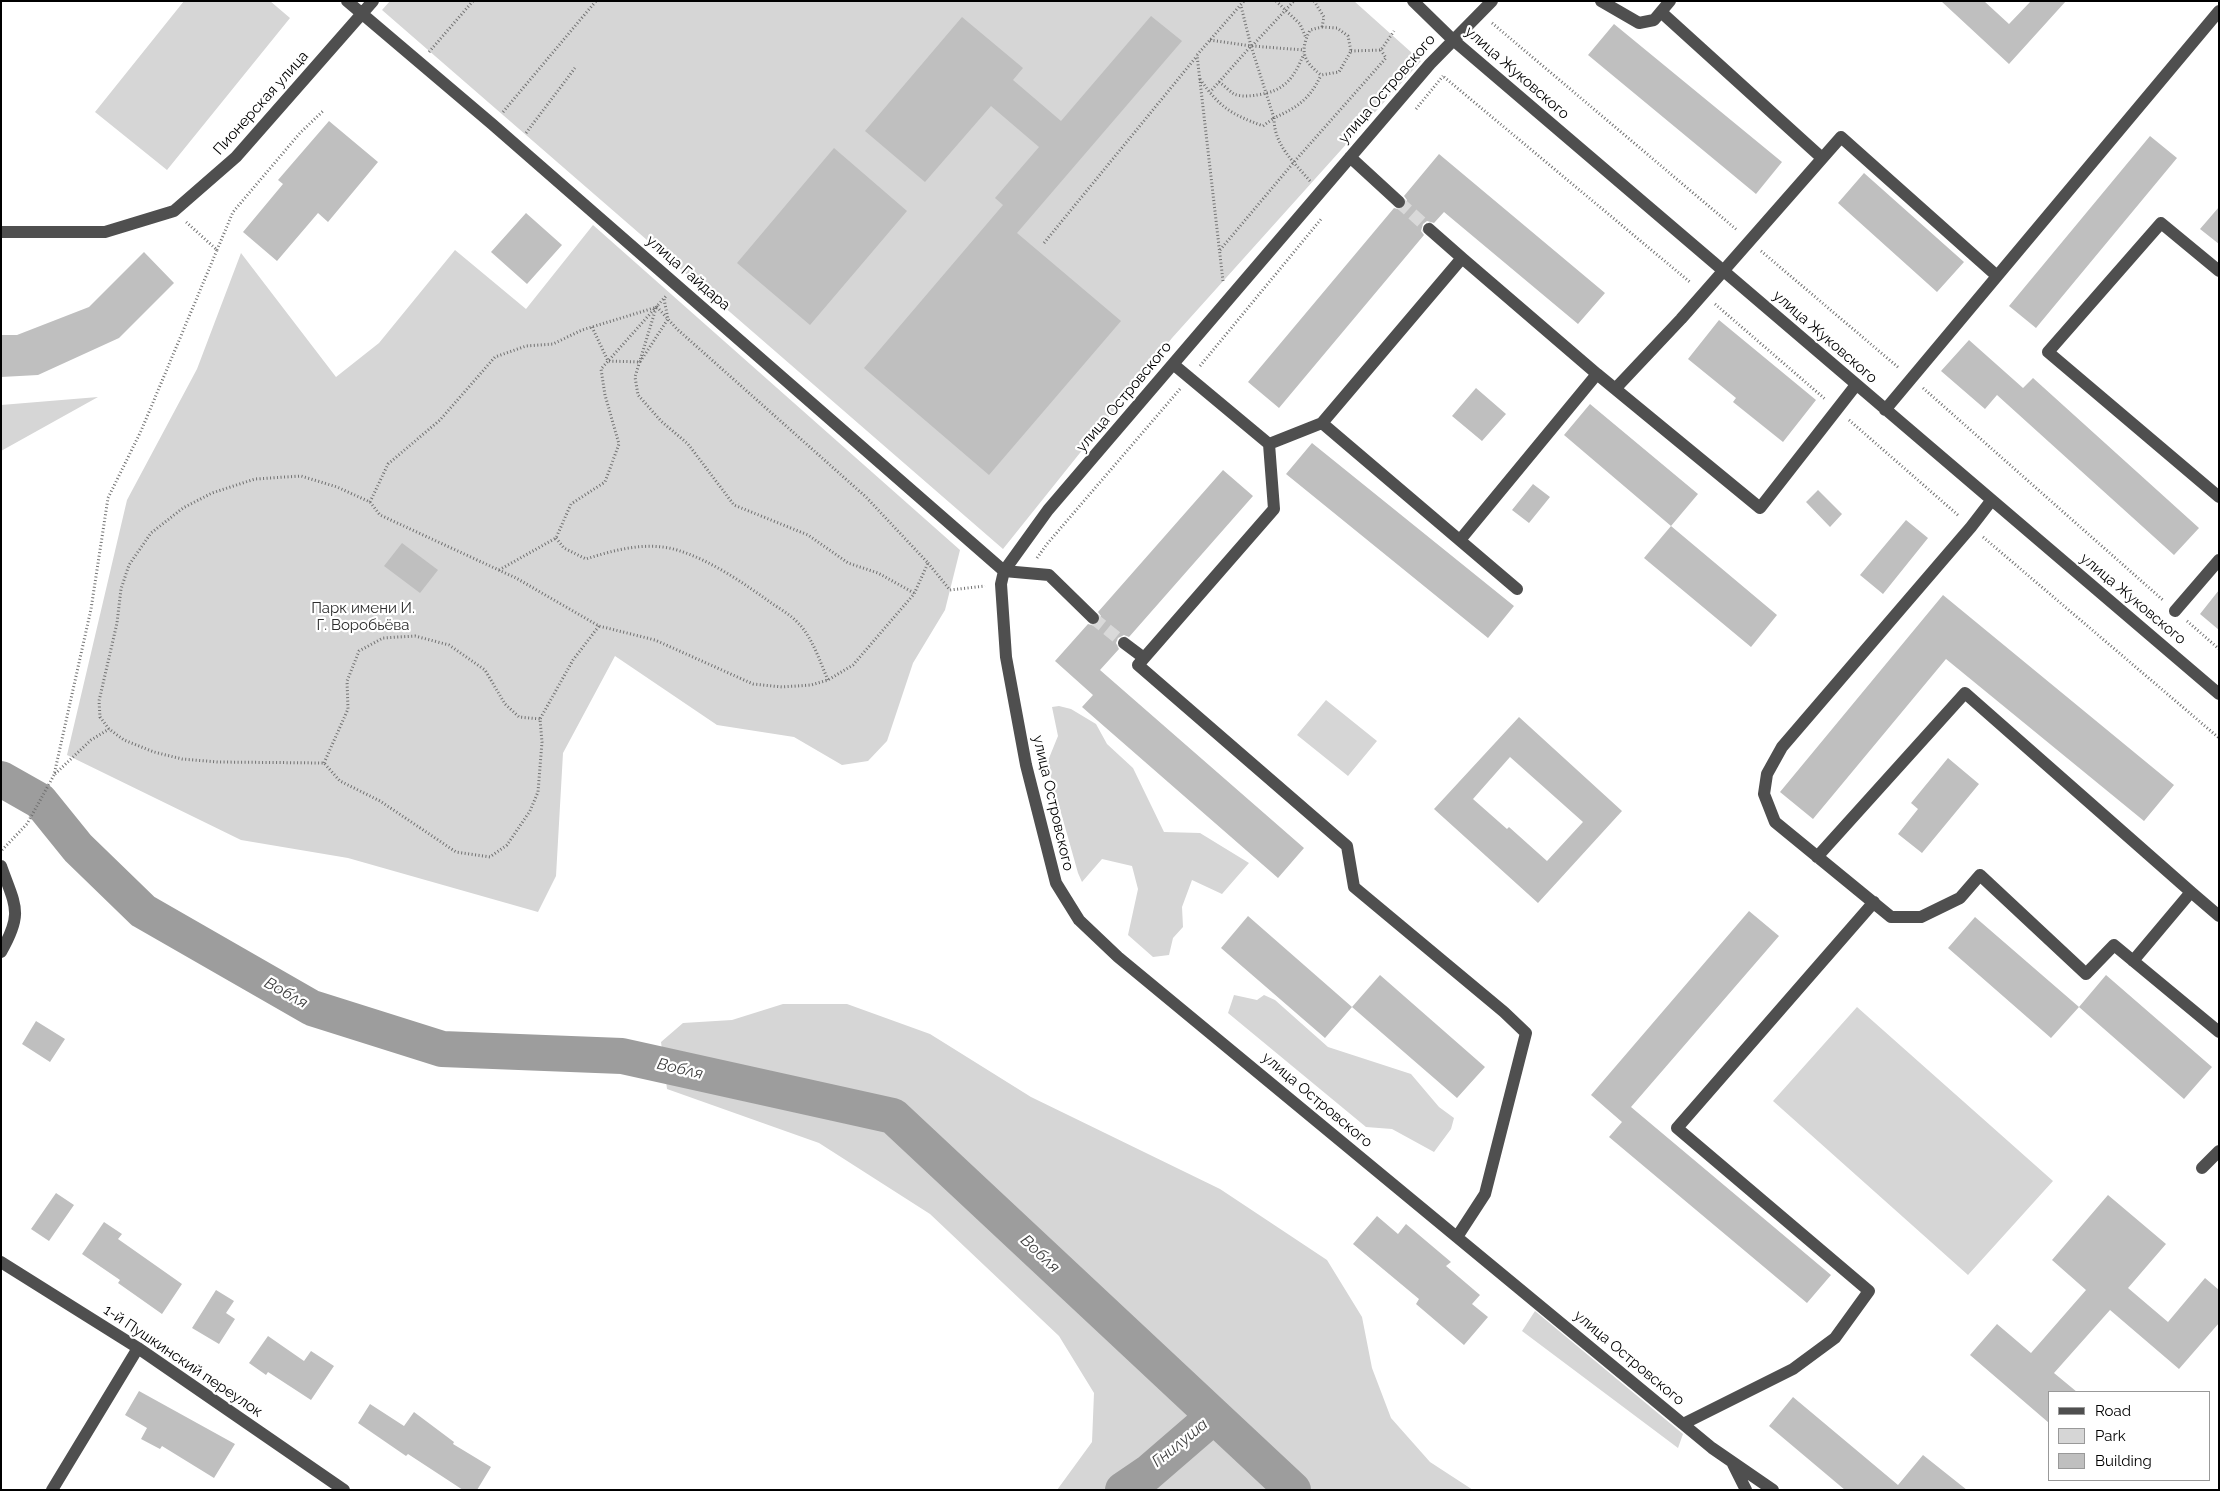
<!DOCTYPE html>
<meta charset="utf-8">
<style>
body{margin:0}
#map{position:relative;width:2220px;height:1491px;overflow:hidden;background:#fff;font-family:Raleway,sans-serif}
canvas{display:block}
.frame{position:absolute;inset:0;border:2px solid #000;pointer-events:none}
.legend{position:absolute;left:2048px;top:1391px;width:162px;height:90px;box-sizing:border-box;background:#fff;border:1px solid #999;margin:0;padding:6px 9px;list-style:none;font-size:15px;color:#000}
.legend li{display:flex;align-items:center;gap:10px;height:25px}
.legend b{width:25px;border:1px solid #999}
</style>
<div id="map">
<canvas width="2220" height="1491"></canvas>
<div class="frame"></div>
<ul class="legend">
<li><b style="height:6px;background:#4f4f4f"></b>Road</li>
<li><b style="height:14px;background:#d6d6d6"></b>Park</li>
<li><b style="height:14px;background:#bfbfbf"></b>Building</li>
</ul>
</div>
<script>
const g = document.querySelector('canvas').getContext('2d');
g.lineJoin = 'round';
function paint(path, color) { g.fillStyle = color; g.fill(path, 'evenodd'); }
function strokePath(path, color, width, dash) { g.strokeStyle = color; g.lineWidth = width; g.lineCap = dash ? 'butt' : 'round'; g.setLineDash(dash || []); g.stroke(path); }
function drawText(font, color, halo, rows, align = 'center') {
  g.font = font + ' Raleway,sans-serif'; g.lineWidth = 4.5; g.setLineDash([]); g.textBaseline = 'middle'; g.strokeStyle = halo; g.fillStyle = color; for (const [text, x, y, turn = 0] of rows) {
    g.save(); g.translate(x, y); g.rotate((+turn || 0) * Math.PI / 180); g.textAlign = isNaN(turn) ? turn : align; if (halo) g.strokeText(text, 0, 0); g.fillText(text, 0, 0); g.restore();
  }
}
const green = new Path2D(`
 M184,1h86l20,17 -123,152 -72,-58z
 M390,1h964l67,60 -249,277 -169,211 -621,-539z
 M593,225l367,325 -15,60 -32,53 -26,78 -19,20 -26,4 -48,-28 -77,-12 -102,-69 -52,97 -7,123 -18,36 -190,-54 -107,-18 -174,-85 60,-255 70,-131 44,-116 95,124 43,-34 76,-93 71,59z
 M98,397l-97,54v-46z
 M1326,700l51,41 -29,35 -51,-41z
 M1059,706l12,3 25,15 11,20 26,24 31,64 36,1 49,30 -27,31 -30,-14 -10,27 1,20 -10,11 -4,17 -16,2 -25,-22 10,-46 -6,-23 -30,-7 -20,23 -4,-9 -31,-110 11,-27 -6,-29z
 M1234,995l23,5 7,-5 11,5 53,47 83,27 28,33 15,11 -3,11 -17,23 -42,-23 -26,-2 -138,-114z
 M783,1004h64l83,30 101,63 189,92 107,71 35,57 10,51 19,50 39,44 43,28h-416l35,-48 2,-49 -35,-57 -129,-122 -111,-71 -152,-54 -6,-47 22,-19 49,-3z
 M1857,1007l196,174 -85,94 -195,-174z
 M1535,1311l148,123 -5,14 -156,-117z`);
const river = new Path2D(`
 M1,779l39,22 38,47 65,63 169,97 130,41 180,7 271,60 400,374
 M1123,1490l25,-17 66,-57`);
const building = new Path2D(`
 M1941,1h43l25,23 22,-23h35l-57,63z
 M1151,16l31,25 -165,192 104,88 -132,154 -125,-107 139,-163 -8,-7 44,-51 -48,-41 -66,76 -60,-51 97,-114 61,51 -10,12 48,41z
 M1614,24l168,138 -26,32 -168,-139z
 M329,121l49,41 -50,60 -10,-9 -41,48 -34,-29 40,-48 -5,-4z
 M2150,136l27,22 -141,170 -27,-22z
 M834,148l73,63 -97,114 -73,-62z
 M1439,154l166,139 -27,31 -134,-112 -10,11 -7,-2 -4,3 -2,7 3,4 -145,173 -31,-26 146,-174 7,2 4,-3 2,-7 -3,-4z
 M1864,173l100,89 -27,30 -99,-89z
 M2219,207v37l-19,-15z
 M526,213l36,32 -35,39 -36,-32z
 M144,252l30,31 -55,55 -81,37 -37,2v-42h16l72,-28z
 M1719,320l97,80 -33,42 -50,-40 3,-4 -48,-39z
 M1969,340l54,48 10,-10 166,150 -25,27 -177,-160 -12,14 -44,-38z
 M1476,388l30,26 -24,27 -30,-25z
 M1590,404l108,90 -27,32 -107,-91z
 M1312,443l202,163 -26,32 -202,-164z
 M1223,470l30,26 -124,141 -5,-2 -6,3 -2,5 3,6 -19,21 204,178 -26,30 -196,-171 11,-12 -38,-34 33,-37 7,2 4,-3 2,-7 -3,-4z
 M1533,484l17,13 -21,26 -17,-13z
 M1818,490l24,24 -12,13 -24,-25z
 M1906,520l22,18 -45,56 -23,-19z
 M1671,526l106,89 -26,32 -107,-89z
 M402,543l36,27 -18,23 -36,-27z
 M2219,590v40l-19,-16z
 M1943,595l231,190 -30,36 -198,-162 -133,160 -33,-27z
 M1519,717l103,94 -84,92 -104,-94zM1510,757l73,65 -36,39 -38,-34 -2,2 -34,-30z
 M1948,758l31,26 -57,69 -24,-19 20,-25 -7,-6z
 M1749,911l30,25 -148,171 200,168 -24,28 -198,-166 13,-15 -31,-27z
 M1248,916l104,91 -27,31 -104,-90z
 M1975,917l104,90 -28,31 -103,-90z
 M1380,975l105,92 -28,31 -105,-91z
 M2106,975l106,92 -28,32 -105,-92z
 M36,1021l29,18 -15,23 -28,-18z
 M56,1193l18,12 -25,36 -18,-12z
 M2108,1195l58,49 -38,44 40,34 37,-44 14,12v33l-40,46 -69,-59 -56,63 23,19h-28v31l-79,-68 27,-31 34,29 55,-63 -34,-30z
 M1377,1216l21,18 8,-10 45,38 -5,4 34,29 -8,9 16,13 -24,28 -48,-41 3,-5 -66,-55z
 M104,1222l18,12 -4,5 64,45 -20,30 -44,-31 2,-3 -38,-26z
 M216,1290l18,11 -8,12 9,6 -16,25 -27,-16z
 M268,1336l36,25 7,-10 23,15 -23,34 -43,-28 -2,3 -17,-12z
 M139,1391l96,53 -21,34 -52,-32 -2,3 -19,-10 6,-11 -22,-13z
 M1793,1397l105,88 25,-30 44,35h-122l-76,-64z
 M370,1404l34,22 10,-14 40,30 -1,2 38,23 -14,23h-14l-55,-36 -2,2 -48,-33z`);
const minorTunnel = new Path2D(`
 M1399,202l30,27
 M1093,618l31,25`);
const path = new Path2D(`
 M1276,1l24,23 6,14
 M1314,1l10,16 -2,10
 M1492,23l245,207
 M1322,27l15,1 11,8 3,15 -12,21 -18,3c-19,-15 -21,-24 -11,-45z
 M1210,40l41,6 -10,-40
 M1252,46l42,-45
 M1252,46l52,4
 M1351,51l30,-1 13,-19
 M429,52l44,-51
 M1444,77l247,206
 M1200,79c20,29 31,35 63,47l11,-8 -23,-72 -41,46
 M1219,82c5,3 10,9 15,12 7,3 17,2 23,1 28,-4 36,-16 47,-41
 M1416,109l27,-33
 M503,112l93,-111
 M526,133l49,-65
 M1310,181c-17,-20 -36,-36 -36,-63 24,-11 36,-19 47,-43
 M1044,243l153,-187
 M217,250l16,-38 67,-79 23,-22
 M1220,250l74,-88 92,-104 -5,-8
 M1761,251l138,117
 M1223,281l-26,-226 47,-54
 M1715,304l110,95
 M656,308l-21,69 3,18 23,26 27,23 46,61 74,30 40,28 30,10 36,20
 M592,327l16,34 32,1 28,-43 -4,-20
 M1200,366l122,-148
 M1923,388l241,213
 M1849,420l110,96
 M370,502l18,-38 52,-44 55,-63 31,-11 27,-2 29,-14 75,-23 20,22 189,168 62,66 -14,31 -61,71 -25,15 -17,5 -29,2 -29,-3 -98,-44 -56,-14 -83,-48 -136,-63 -10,-13 -33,-15 -36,-11 -46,3 -43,14 -29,15 -32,25 -22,32 -8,24 -4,34 -18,78 1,16 9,12 15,11 30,12 28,7 36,3 106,1 16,18 40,20 76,51 34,5 17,-12 23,-34 8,-19 4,-50 -2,-23 33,-59 26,-34
 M1983,537l236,201
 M556,538l8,10 22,11c28,-9 61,-18 91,-9 33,10 65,32 93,52 8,6 18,11 25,18 17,15 24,40 33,60
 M1037,558l10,-14 133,-155
 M928,563l22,27 35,-4
 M499,570l57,-32 15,-34 34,-22 14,-38 -14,-49 -4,-26 65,-73
 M2187,621l32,28
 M324,763l24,-54 -1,-28 12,-30 24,-13 32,-2 34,9 36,25 20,34 14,13 21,2
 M55,774l36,-34 18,-11
 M2,850l25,-26 27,-49 37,-166 17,-111 33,-67 76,-181 -32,-29`);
const minor = new Path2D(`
 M347,1l145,123 512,447 45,4 44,43
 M1413,1l39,38 767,655
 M1492,1l-62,63 -382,446 -44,61 -3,13 5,73 20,108 30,118 23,37 39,37 594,491 61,42
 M1601,1l38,22 15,-3 16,-19
 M1661,12l161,146
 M1350,157l49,45
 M1429,229l33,29
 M1,232h104l69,-21 62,-54 137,-156
 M2219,271l-58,-48 -113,129 171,145
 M1173,364l96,80 5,65 -136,156 209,181 7,41 150,125 22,21 -41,161 -28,43
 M1615,389l66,-70 160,-182 156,139
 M1885,410l334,-399
 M1322,423l195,166
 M1269,444l53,-21 140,-165 135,116
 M1991,501l-20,26 -189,220 -15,27 -3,20 11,28 116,95h30l39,-19 20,-23 106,99 28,-29 105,87
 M1460,540l137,-166 163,134 96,-123
 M2175,611l44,-51
 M1124,643l20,15
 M1817,857l148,-164 226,199
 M1,866c14,40 23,46 0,86
 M2133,961l58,-69 28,24
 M2202,1168l17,-17
 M1,1262l137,86 206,142
 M1683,1424l110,-55 42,-31 34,-47 -192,-163 197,-226
 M1733,1464l13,26
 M52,1490l86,-142`);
const streetNames = [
 ["улица Жуковского",1517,73,41],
 ["улица Островского",1387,89,-49],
 ["Пионерская улица",261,103,-48],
 ["улица Гайдара",688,273,41],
 ["улица Жуковского",1825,337,41],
 ["улица Островского",1124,397,-50],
 ["улица Жуковского",2133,599,40],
 ["улица Островского",1053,803,77],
 ["улица Островского",1317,1100,40],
 ["улица Островского",1629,1358,40],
 ["1-й Пушкинский переулок",183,1361,34]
];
const parkNames = [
 ["Парк имени И.",363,608],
 ["Г. Воробьёва",363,625]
];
const waterNames = [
 ["Вобля",286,993,29],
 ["Вобля",680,1069,13],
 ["Вобля",1040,1254,43],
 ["Гнилуша",1180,1443,-39]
];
paint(green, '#d6d6d6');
strokePath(river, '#9d9d9d', 36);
paint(building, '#bfbfbf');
strokePath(minorTunnel, '#d9d9d9', 12, [12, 6]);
strokePath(path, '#717171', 3, [1, 2.5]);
strokePath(minor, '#4f4f4f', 12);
drawText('15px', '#000', '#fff', streetNames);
drawText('15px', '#2d2d2d', '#fff', parkNames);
drawText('italic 16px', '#3e3e3e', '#fff', waterNames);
</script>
